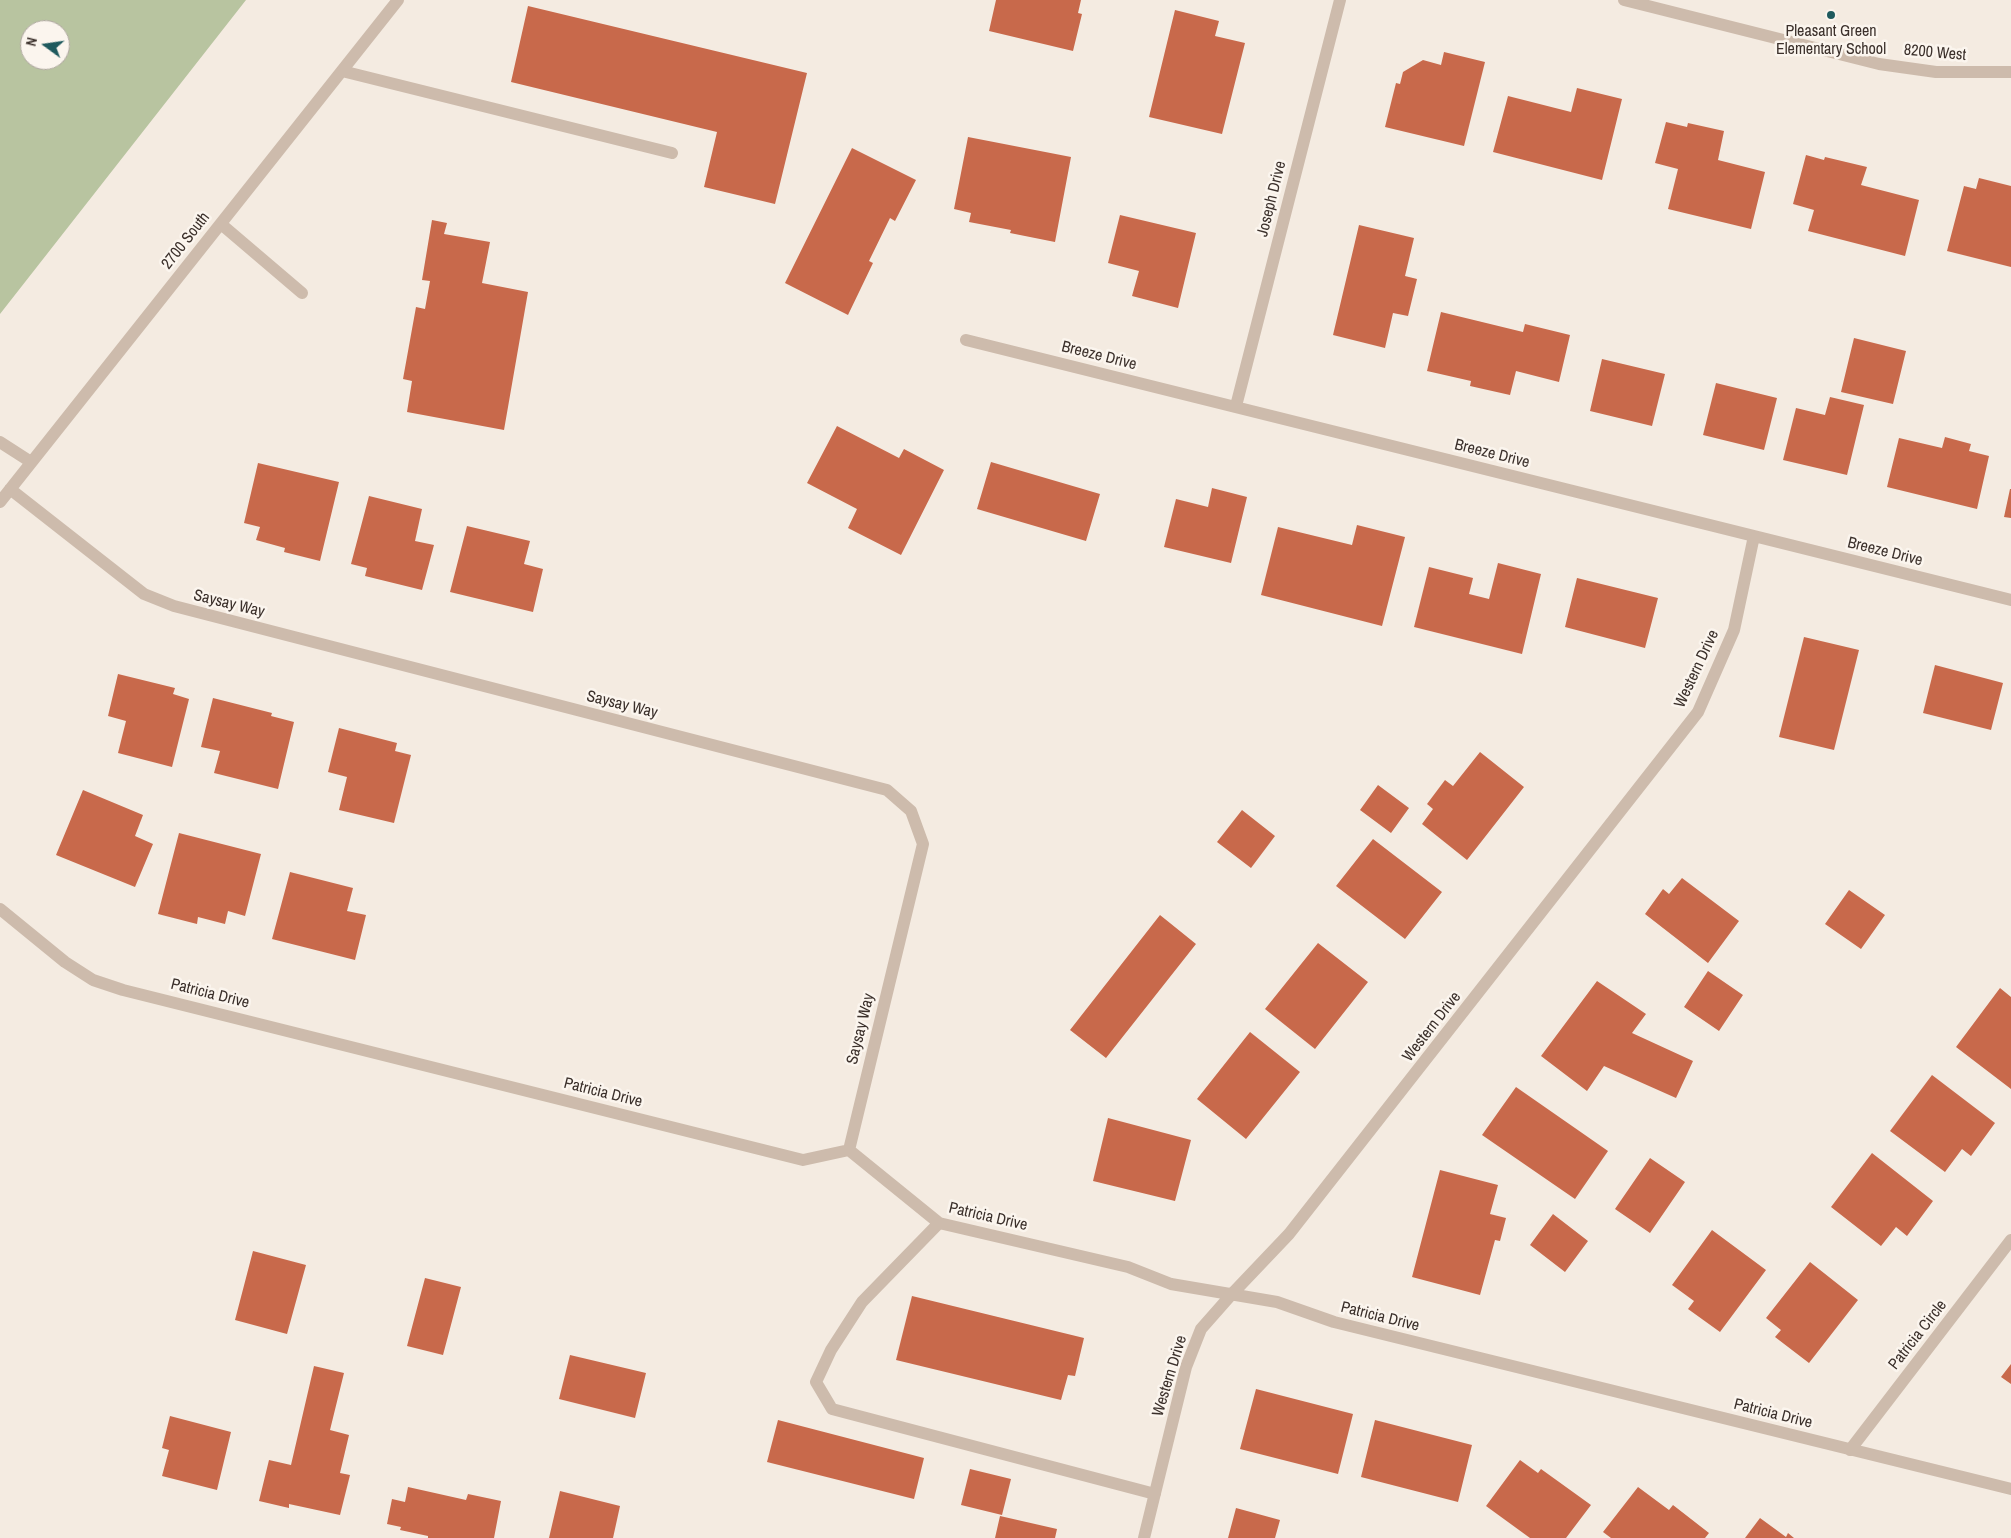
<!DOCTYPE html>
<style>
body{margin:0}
#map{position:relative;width:2011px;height:1538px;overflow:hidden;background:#f4ebe1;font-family:"Archivo Narrow",sans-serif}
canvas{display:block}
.north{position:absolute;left:20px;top:20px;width:50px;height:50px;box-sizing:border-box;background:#fbf5ee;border:1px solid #aea6a0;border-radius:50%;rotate:284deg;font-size:14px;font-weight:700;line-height:20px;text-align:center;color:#3b302b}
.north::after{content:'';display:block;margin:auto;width:18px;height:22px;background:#1f5a5e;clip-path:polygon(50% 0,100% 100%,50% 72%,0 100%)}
</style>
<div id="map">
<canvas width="2011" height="1538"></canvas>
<div class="north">N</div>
</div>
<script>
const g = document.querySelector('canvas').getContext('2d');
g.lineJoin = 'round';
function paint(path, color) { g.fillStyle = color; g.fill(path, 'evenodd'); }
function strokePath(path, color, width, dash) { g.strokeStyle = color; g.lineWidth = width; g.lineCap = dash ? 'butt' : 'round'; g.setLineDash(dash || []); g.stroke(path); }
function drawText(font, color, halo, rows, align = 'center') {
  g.font = font + ' "Archivo Narrow",sans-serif'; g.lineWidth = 5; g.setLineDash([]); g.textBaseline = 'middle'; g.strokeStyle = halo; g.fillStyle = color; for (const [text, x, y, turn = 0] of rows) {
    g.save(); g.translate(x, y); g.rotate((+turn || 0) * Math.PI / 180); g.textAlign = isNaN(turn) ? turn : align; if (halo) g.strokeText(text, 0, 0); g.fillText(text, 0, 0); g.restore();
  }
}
const green = new Path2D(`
 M0,0h246l-246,314zM30,30h30v30h-30z`);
const building = new Path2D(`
 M996,0h85l-3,13 4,1 -9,37 -84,-20z
 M528,6l279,67 -32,131 -71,-17 13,-55 -206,-50z
 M1175,10l44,11 -4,15 30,7 -23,91 -73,-17z
 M1444,52l41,10 -21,84 -79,-19 11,-44 4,1 3,-12 20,-12 18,5z
 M1577,88l45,11 -20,81 -109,-28 15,-56 63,16z
 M1666,122l21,5 1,-4 36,8 -6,29 47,12 -14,57 -83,-20 10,-40 -23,-6z
 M968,137l103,20 -16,85 -45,-9 1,-3 -42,-8 2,-9 -17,-4z
 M852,148l64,32 -21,41 -5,-3 -21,43 4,2 -25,52 -63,-32z
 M1806,155l18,5 1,-3 42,10 -6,18 58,15 -14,56 -97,-25 6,-21 -21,-6z
 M1979,178l32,8v81l-64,-16 17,-65 12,3z
 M1120,215l76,18 -18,75 -46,-12 7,-25 -31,-8z
 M432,220l15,3 -3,11 46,8 -8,41 46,9 -24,138 -97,-18 5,-31 -9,-2 13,-72 9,2 5,-28 -8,-1z
 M1359,225l55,13 -9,38 12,3 -9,37 -15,-3 -8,35 -52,-13z
 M1441,312l82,20 2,-8 45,11 -11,47 -43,-11 -6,24 -40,-9 1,-5 -44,-10z
 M1854,338l52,13 -13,53 -52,-12z
 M1602,359l63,15 -13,52 -62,-15z
 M1716,383l61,15 -13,52 -61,-15z
 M1830,397l34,8 -17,70 -64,-15 13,-52 29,7z
 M837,426l62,32 5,-9 40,21 -43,85 -53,-27 9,-19 -50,-26z
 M1945,437l26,7 -2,7 20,5 -12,53 -90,-22 12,-49 43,10z
 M991,462l109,32 -14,47 -109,-32z
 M258,463l81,19 -19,79 -36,-9 1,-4 -29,-8 4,-13 -16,-4z
 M1212,488l35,9 -16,66 -67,-16 12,-48 32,8z
 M2010,489h1v29l-7,-1z
 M369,496l53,13 -7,32 19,4 -12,45 -57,-14 2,-8 -16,-4z
 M1357,525l48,12 -23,89 -121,-31 17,-68 74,18z
 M467,526l63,15 -6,23 19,5 -10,43 -83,-20z
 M1498,563l43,11 -19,80 -108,-27 15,-60 44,11 -4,16 20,5z
 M1577,578l81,20 -13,50 -80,-21z
 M1804,637l55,13 -25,100 -55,-13z
 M1935,665l68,18 -12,47 -68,-17z
 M118,674l57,14 -2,6 16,5 -17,68 -54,-14 8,-32 -18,-5z
 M213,698l59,15 -1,3 23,6 -16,67 -64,-16 6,-22 -19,-4z
 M339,728l58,15 -2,8 16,4 -17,68 -55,-13 8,-33 -19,-5z
 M1480,752l44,35 -57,73 -45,-36 11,-15 -6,-5 18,-24 8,6z
 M1378,785l31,23 -18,25 -31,-23z
 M83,790l60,25 -8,21 18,8 -18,43 -79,-32z
 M1242,810l33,26 -24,32 -34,-26z
 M179,833l82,21 -16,62 -17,-5 -3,13 -27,-7 -1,7 -39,-10z
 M1373,839l69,53 -37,47 -69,-53z
 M290,872l63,16 -6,23 19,4 -11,45 -83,-21z
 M1682,878l57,43 -31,42 -63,-49 18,-25 6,5z
 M1849,890l36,25 -24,34 -36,-25z
 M1160,915l36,29 -90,114 -36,-28z
 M1318,943l50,39 -53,67 -50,-40z
 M1708,971l35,24 -24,36 -35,-24z
 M1597,981l49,33 -14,19 61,28 -17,37 -72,-32 -17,25 -46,-35z
 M2000,988l11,9v92l-55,-42z
 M1250,1032l50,40 -54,67 -49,-40z
 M1932,1075l63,48 -24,33 -9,-7 -17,23 -55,-41z
 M1516,1087l92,64 -33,48 -93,-64z
 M1108,1118l83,22 -16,61 -82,-20z
 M1872,1153l61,48 -26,35 -11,-9 -15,19 -50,-39z
 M1650,1158l35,24 -35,51 -35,-24z
 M1440,1170l58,15 -8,29 16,4 -6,23 -5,-1 -15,55 -68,-18z
 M1553,1214l35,27 -23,31 -35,-27z
 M1712,1230l54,40 -46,62 -32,-23 6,-8 -22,-16z
 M253,1251l53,14 -19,69 -52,-14z
 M1810,1262l48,38 -49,63 -34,-26 6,-7 -15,-12z
 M425,1278l36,9 -18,68 -36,-9z
 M912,1296l172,42 -9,38 -7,-1 -7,25 -165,-40z
 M570,1355l76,18 -11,45 -76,-19z
 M2011,1364v20l-10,-7z
 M314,1366l30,7 -14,57 19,5 -9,38 10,2 -10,40 -51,-11v4l-30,-7 10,-41 22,5z
 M1256,1389l97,25 -15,60 -98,-25z
 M170,1416l61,16 -14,58 -55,-14 7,-26 -7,-2z
 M778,1420l146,38 -10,41 -147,-37z
 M1375,1420l97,25 -14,57 -97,-25z
 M1520,1460l18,13 3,-4 50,36 -25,33h-36l-44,-32z
 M970,1469l41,10 -9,36 -41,-10z
 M408,1487l58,13 2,-6 33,7 -7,37h-66v-2l-28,-6 1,-3 -14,-3 5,-25 13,3z
 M1638,1487l31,23 4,-5 36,28 -4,5h-94l-8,-6z
 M560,1491l60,15 -7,32h-64z
 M1236,1508l44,12 -5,18h-47z
 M1000,1516l57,13 -2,9h-60z
 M1760,1518l26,19 2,-4 6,5h-49z`);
const minor = new Path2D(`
 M1624,0l255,64 57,8h75
 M342,71l330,82
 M221,224l81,69
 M966,340l1045,260
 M1236,406l104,-406
 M0,442l31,20
 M10,489l134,105 30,12 713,184 24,21 12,33 -74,306
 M0,502l398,-502
 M0,909l65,53 28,18 30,10 680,170 46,-10 90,73 189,44 43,17 106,18 57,20 677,167
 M939,1223l-77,79 -31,48 -15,32 16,27 323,85
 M1850,1450l161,-210
 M1144,1538l42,-171 15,-38 30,-34 58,-61 409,-522 36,-82 20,-94`);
const markers = [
 [1831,15,5,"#1f5a5e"]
];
const poiNames = [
 ["Pleasant Green",1831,32],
 ["Elementary School",1831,50]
];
const streetNames = [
 ["8200 West",1935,53,5],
 ["Joseph Drive",1272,199,-76],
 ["2700 South",186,241,-52],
 ["Breeze Drive",1099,356,14],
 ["Breeze Drive",1492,454,14],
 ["Breeze Drive",1885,552,14],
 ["Saysay Way",229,604,14],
 ["Western Drive",1697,669,-65],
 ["Saysay Way",622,705,14],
 ["Patricia Drive",210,994,14],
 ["Western Drive",1432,1027,-52],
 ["Saysay Way",861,1029,-76],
 ["Patricia Drive",603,1093,14],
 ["Patricia Drive",988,1217,13],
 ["Patricia Drive",1380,1317,14],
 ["Patricia Circle",1918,1335,-52],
 ["Western Drive",1170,1376,-73],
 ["Patricia Drive",1773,1414,14]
];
paint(green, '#b8c4a0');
paint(building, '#c8694b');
strokePath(minor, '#cdbbac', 12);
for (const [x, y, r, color] of markers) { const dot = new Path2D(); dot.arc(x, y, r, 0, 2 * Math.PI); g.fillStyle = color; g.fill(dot); strokePath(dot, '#fbf5ee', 2); }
drawText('16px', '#3b302b', '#fbf5ee', poiNames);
drawText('16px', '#3b302b', '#fbf5ee', streetNames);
</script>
